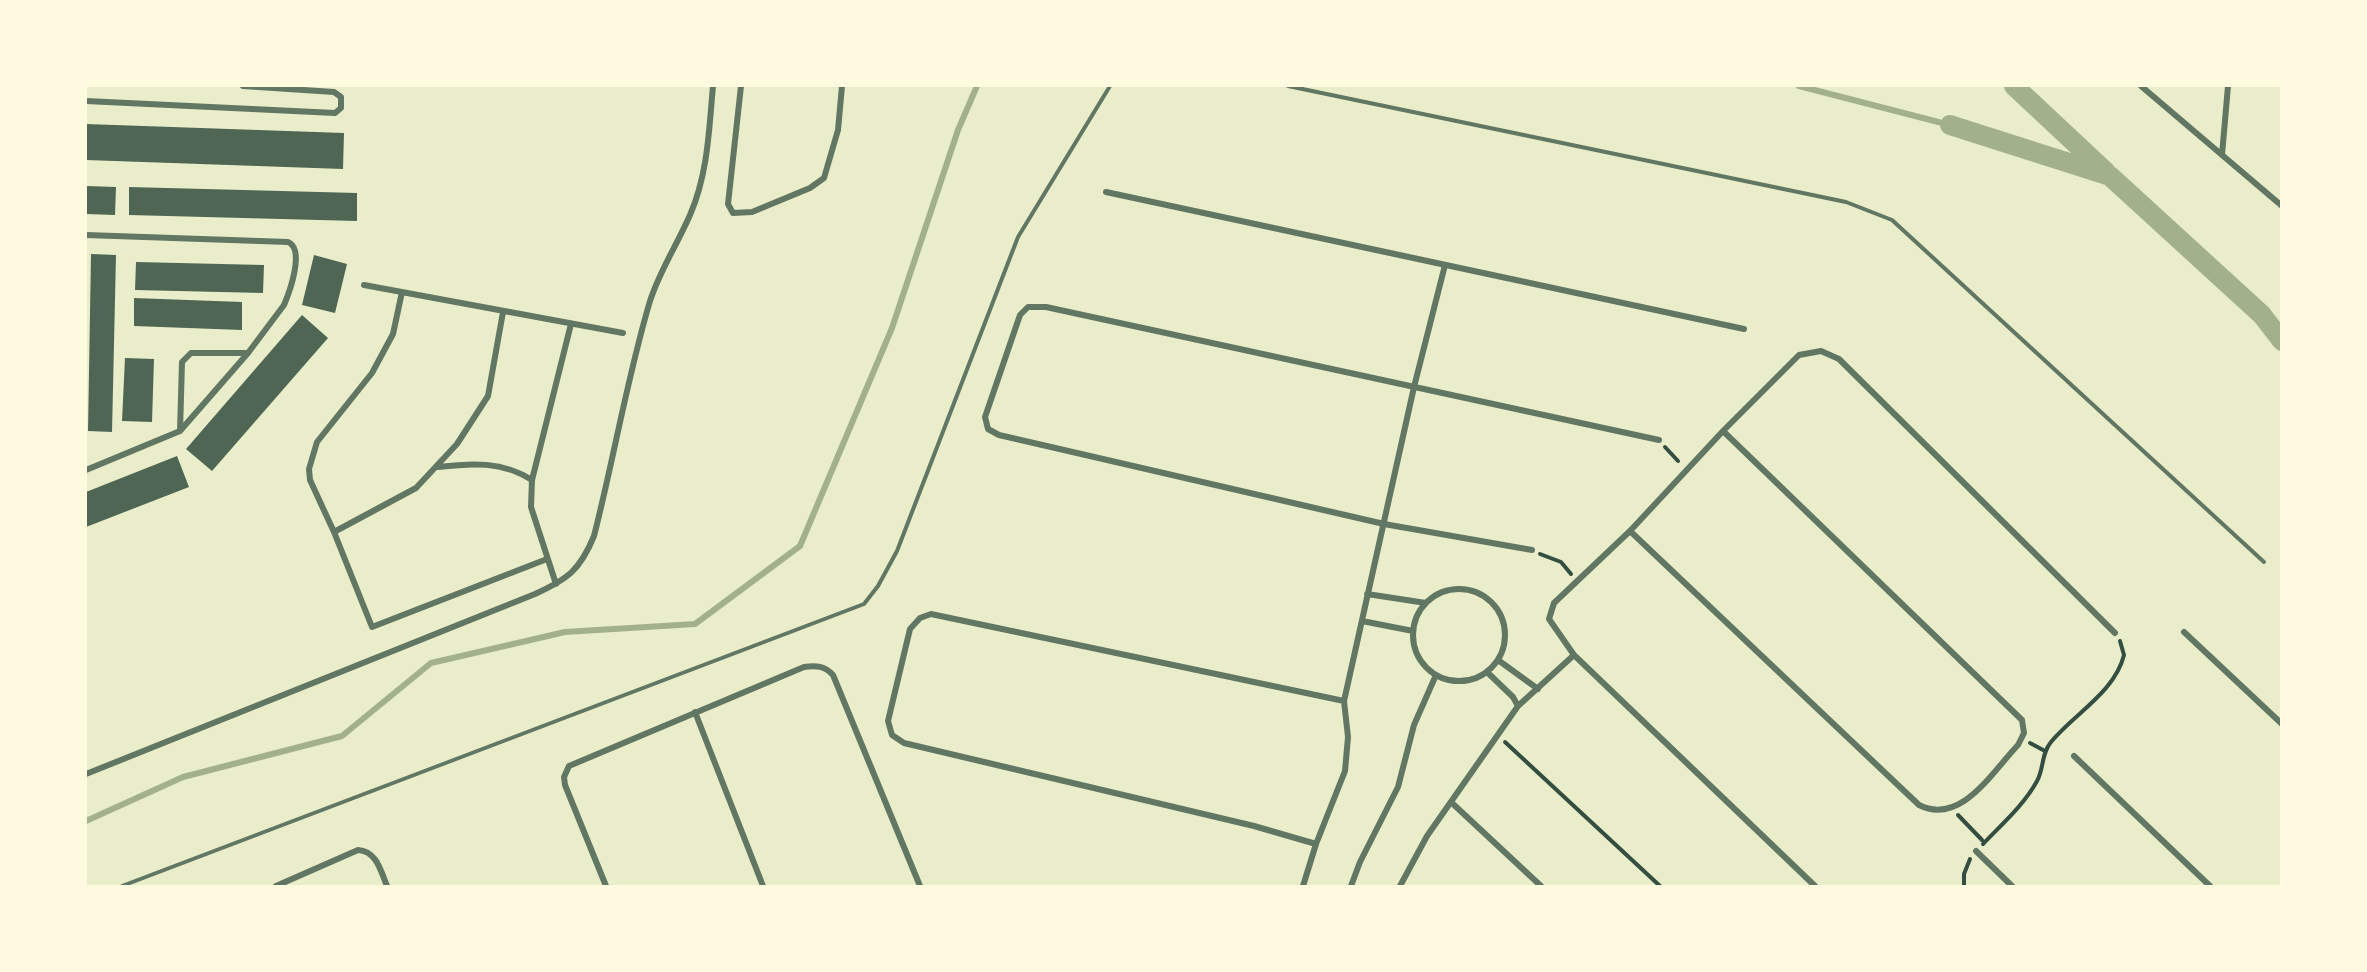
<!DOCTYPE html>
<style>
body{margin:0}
#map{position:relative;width:2367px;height:972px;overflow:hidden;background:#e9edc9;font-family:Arial,sans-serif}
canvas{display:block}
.frame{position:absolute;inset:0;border:87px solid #fefae0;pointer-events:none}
</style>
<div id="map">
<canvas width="2367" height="972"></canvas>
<div class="frame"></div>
</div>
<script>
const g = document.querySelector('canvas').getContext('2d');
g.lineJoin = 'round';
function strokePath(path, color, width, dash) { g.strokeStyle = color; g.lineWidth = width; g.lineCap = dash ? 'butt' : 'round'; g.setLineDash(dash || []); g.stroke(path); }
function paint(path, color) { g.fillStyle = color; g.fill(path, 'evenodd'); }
const stream = new Path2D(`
 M1799,86l151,39
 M86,821l97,-44 159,-41 89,-73 134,-31 130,-8 105,-78 92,-218 66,-198 19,-44`);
const canal = new Path2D(`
 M2014,86l92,86
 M1950,125l160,51 152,139 20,26`);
const building = new Path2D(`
 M86,124l258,9 -1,36 -257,-9z
 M86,186l30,1 -1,28 -29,-1z
 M129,187l228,6v28l-228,-6z
 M91,254l25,1 -4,177 -24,-1z
 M314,255l33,9 -12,49 -33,-8z
 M136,262l128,3 -1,28 -128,-3z
 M134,298l108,4v28l-108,-4z
 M302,315l26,23 -116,133 -26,-22z
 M125,358l29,1 -2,63 -30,-1z
 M177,456l12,31 -103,40v-35z`);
const path = new Path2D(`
 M1665,447l13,14
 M1540,554l21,8 10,12
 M1505,742l155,144
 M2030,743l15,8
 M1958,815l24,25
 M1983,844c18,-19 41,-39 54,-63 7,-12 4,-27 14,-39 23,-28 64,-50 73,-87l-4,-14
 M1964,886v-12l6,-15`);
const service = new Path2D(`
 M1288,86l558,116 46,18 372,342
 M122,886l742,-282 14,-18 19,-35 121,-314 92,-151`);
const minor = new Path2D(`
 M741,86l-13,118 5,9 19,-1 58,-24 14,-10 14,-48 4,-44
 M2141,86l141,120
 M86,101l249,12 6,-5v-11l-7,-5 -91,-6
 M2222,155l6,-69
 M1106,192l638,137
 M86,235l202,7c17,7 2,49 -4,63l-36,48 -68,78 -94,39
 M364,285l259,48
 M402,292l-9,42 -21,39 -55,69 -8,27 1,11 24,52 38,95 175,-68
 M180,431l2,-69 9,-9h57
 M438,467c34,-4 64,-6 94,13
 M1630,531l289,274c42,21 73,-33 99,-60l6,-12 -2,-13 -299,-289
 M334,532l82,-44 41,-44 31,-48 15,-84
 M1532,550l-148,-26 -385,-89 -11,-6 -3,-12 35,-102 8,-8h18l613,133
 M556,584l-25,-77 1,-27 39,-156
 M1413 635a46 46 0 1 1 92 0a46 46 0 1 1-92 0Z
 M1367,594l59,9
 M1362,621l51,10
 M2184,632l98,92
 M1498,660l40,29
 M1487,672l26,25 5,9
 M695,712l68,174
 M2074,756l136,130
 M86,774l449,-180c33,-15 45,-24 59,-58 20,-78 33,-158 56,-235 10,-31 27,-56 40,-86 18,-41 19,-86 23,-129
 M1452,803l89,83
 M1316,844l-62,-18 -350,-83 -12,-8 -4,-14 22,-92 10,-11 11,-4 413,87
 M1976,851l36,35
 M276,886l82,-36c19,1 23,22 29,36
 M606,886l-41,-101 -1,-8 5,-11 235,-99c12,-2 21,-1 29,8l87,211
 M1303,886l13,-42 29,-73 3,-34 -4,-36 70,-314 31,-122
 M1351,886l9,-24 38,-75 16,-62 22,-50
 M1400,886l27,-50 91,-130 56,-51
 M1815,886l-241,-231 -25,-36 5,-16 76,-72 93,-100 76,-76 22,-4 18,8 276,274`);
strokePath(stream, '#a3b18a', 6);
strokePath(canal, '#a3b18a', 20);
paint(building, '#4f6655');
strokePath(path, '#344e41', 4);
strokePath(service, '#617663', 4);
strokePath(minor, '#617663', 6);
</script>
